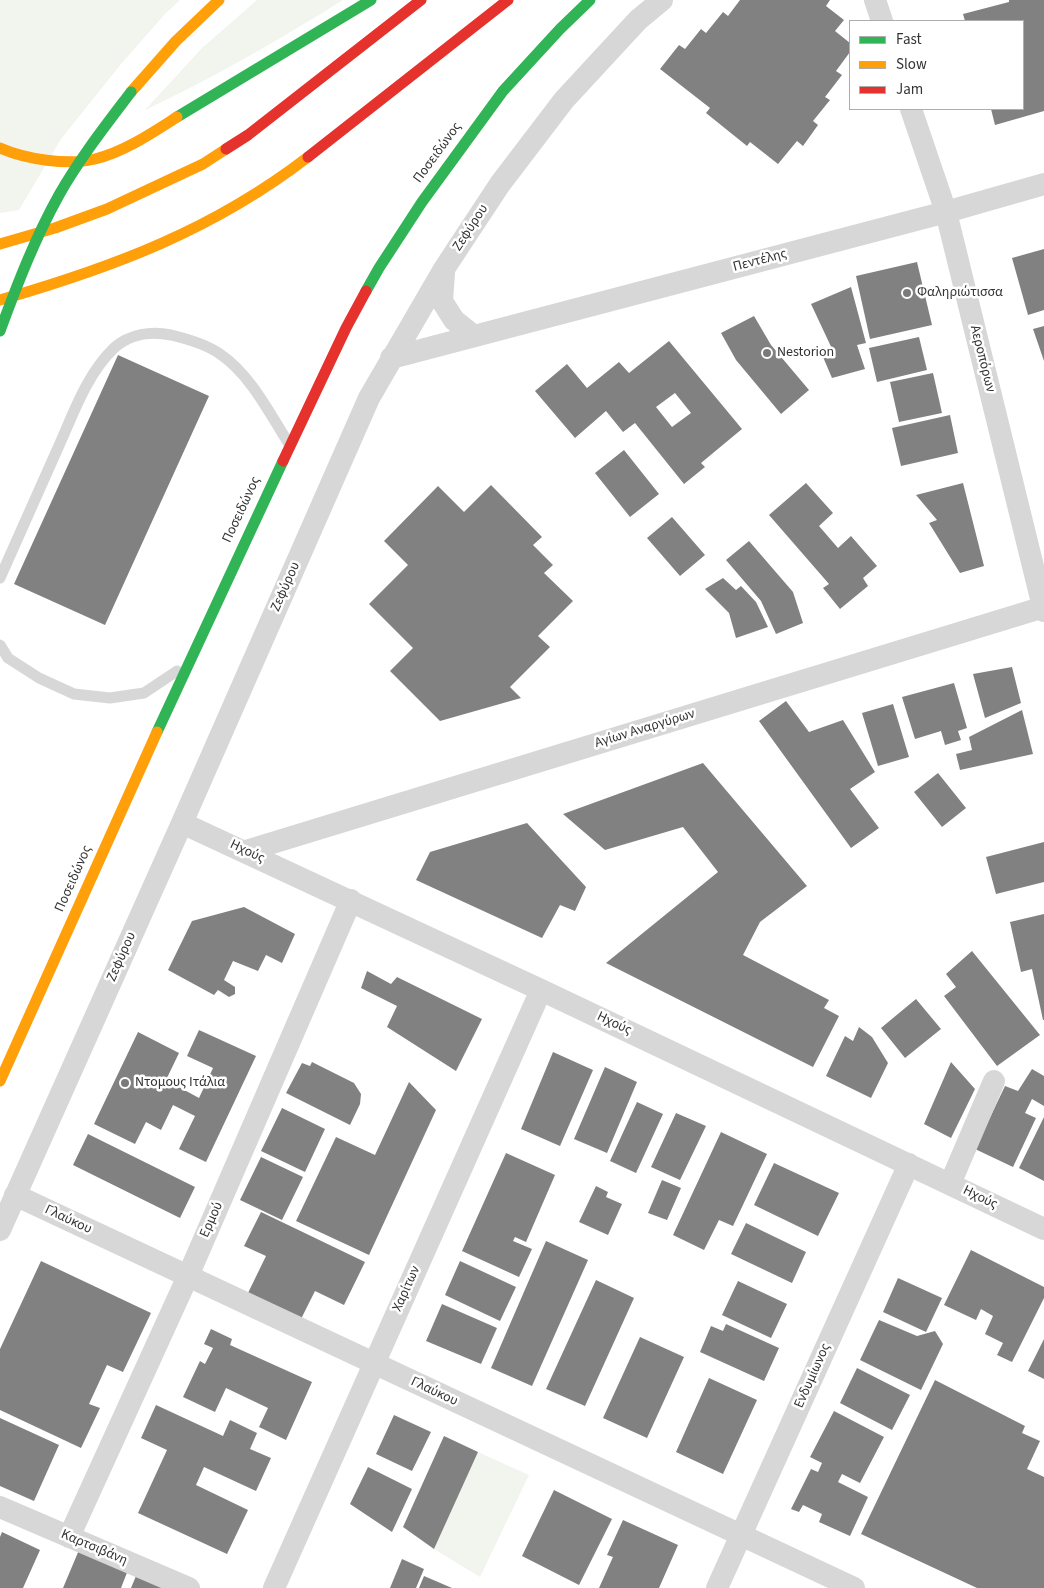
<!DOCTYPE html>
<meta charset="utf-8">
<style>
body{margin:0}
#map{position:relative;width:1044px;height:1588px;overflow:hidden;background:#fff;font-family:"Source Sans 3",sans-serif}
canvas{display:block}
.legend{position:absolute;left:849px;top:20px;width:175px;height:90px;box-sizing:border-box;background:#fff;border:1px solid #adadad;margin:0;padding:6px 9px;list-style:none;font-size:15px;color:#333}
.legend li{display:flex;align-items:center;gap:10px;height:25px}
.legend b{width:25px;border:1px solid #adadad}
</style>
<div id="map">
<canvas width="1044" height="1588"></canvas>
<ul class="legend">
<li><b style="height:6px;background:#30b455"></b>Fast</li>
<li><b style="height:6px;background:#ff9f0a"></b>Slow</li>
<li><b style="height:6px;background:#e5322d"></b>Jam</li>
</ul>
</div>
<script>
const g = document.querySelector('canvas').getContext('2d');
g.lineJoin = 'round';
function paint(path, color) { g.fillStyle = color; g.fill(path, 'evenodd'); }
function strokePath(path, color, width, dash) { g.strokeStyle = color; g.lineWidth = width; g.lineCap = dash ? 'butt' : 'round'; g.setLineDash(dash || []); g.stroke(path); }
function drawText(font, color, halo, rows, align = 'center') {
  g.font = font + ' "Source Sans 3",sans-serif'; g.lineWidth = 5; g.setLineDash([]); g.textBaseline = 'middle'; g.strokeStyle = halo; g.fillStyle = color; for (const [text, x, y, turn = 0] of rows) {
    g.save(); g.translate(x, y); g.rotate((+turn || 0) * Math.PI / 180); g.textAlign = isNaN(turn) ? turn : align; if (halo) g.strokeText(text, 0, 0); g.fillText(text, 0, 0); g.restore();
  }
}
const green = new Path2D(`
 M0,0h180l-15,14 -44,50 -60,75 -42,71 -19,3z
 M257,0h86c-64,40 -130,78 -198,110l57,-62z
 M478,1452l51,23 -49,102 -46,-28z`);
const building = new Path2D(`
 M740,0h90l-4,6 18,14 -9,11 15,12v9l-14,19 6,4 -17,22 5,3 -17,21 5,4 -15,21 -6,-5 -19,23 -28,-22 -3,4 -41,-33 4,-5 -50,-39 19,-24 6,4 16,-20 5,4 17,-21 5,4z
 M1009,0h35v111l-49,14 -4,-16h32v-88h-58l-2,-7 46,-12z
 M1044,249v61l-16,5 -16,-57z
 M917,262l15,63 -62,14 -14,-63z
 M851,287l15,56 -9,2 8,24 -33,9 -9,-21 11,-4 -23,-49z
 M754,316l17,29 38,45 -28,24 -45,-54 -15,-27z
 M1044,326v35l-11,-32z
 M919,337l8,33 -50,12 -8,-34z
 M669,341l73,88 -41,34 4,4 -21,17 -49,-61 -12,9 -17,-21 -31,27 -40,-47 32,-27 20,24 32,-26 10,11zM675,393l16,20 -19,14 -16,-20z
 M118,355l91,41 -104,229 -91,-41z
 M933,373l9,40 -43,9 -9,-40z
 M950,415l8,38 -57,13 -9,-38z
 M624,450l35,44 -29,23 -35,-44z
 M806,483l27,30 -14,13 19,22 13,-12 26,30 -14,12 5,8 -28,23 -17,-21 6,-4 -60,-69z
 M963,483l21,83 -24,7 -31,-50 8,-3 -21,-25z
 M491,485l51,52 -9,8 20,20 -9,8 29,28 -35,35 12,11 -40,40 11,11 -81,23 -50,-50 23,-23 -44,-44 39,-39 -24,-24 54,-55 26,26z
 M672,517l33,38 -25,21 -33,-38z
 M749,541l44,51 10,31 -27,11 -15,-33 -35,-41z
 M723,578l13,12 5,-4 15,16 12,25 -32,11 -7,-25 -24,-24z
 M1012,667l9,36 -36,15 -12,-44z
 M954,683l13,45 -9,3 3,9 -16,5 -4,-14 -26,8 -13,-42z
 M786,701l23,31 34,-12 32,52 -25,17 29,39 -28,20 -92,-127z
 M893,704l16,53 -31,9 -16,-53z
 M1022,710l11,44 -73,16 -4,-16 16,-4 -3,-13z
 M703,763l104,123 -47,36 -17,33 86,45 -5,8 15,8 -26,51 -207,-104 112,-91 -35,-45 -78,23 -42,-36z
 M938,773l28,35 -24,19 -28,-35z
 M527,823l59,64 -11,24 -15,-6 -18,33 -126,-58 14,-28z
 M1044,842v40l-48,12 -10,-37z
 M244,907l51,27 -13,29 -16,-8 -8,16 -25,-10 -9,19 11,7v7l-6,3 -11,-7 -4,5 -46,-25 24,-49z
 M1044,914v106h-1l-11,-51 -11,3 -11,-50z
 M972,951l68,84 -43,31 -53,-70 12,-9 -10,-13z
 M367,971l24,13 6,-7 85,42 -26,52 -69,-44 10,-21 -36,-18z
 M916,999l25,30 -36,29 -24,-30z
 M859,1027l13,10 16,26 -17,35 -45,-22 19,-40 8,5z
 M199,1030l57,26 -50,106 -27,-13 16,-33 -22,-11 -12,25 -15,-8 -11,22 -41,-20 44,-92 41,21 -13,27 33,18 14,-30 -26,-12z
 M553,1052l40,18 -33,76 -39,-17z
 M312,1062l42,21 7,11 -1,10 -10,21 -64,-32 16,-30 8,3z
 M951,1062l24,27 -24,49 -27,-14z
 M605,1067l32,15 -30,71 -33,-14z
 M1032,1069l12,7v30l-12,-7 -7,14 11,5 -23,49 -38,-18 30,-63 13,5z
 M409,1082l27,28 -67,145 -73,-34 40,-84 39,18z
 M637,1102l26,12 -27,59 -26,-12z
 M282,1108l43,21 -20,43 -44,-21z
 M676,1113l30,13 -26,54 -29,-13z
 M1044,1117v64l-25,-13z
 M721,1132l46,22 -34,72 -14,-6 -15,30 -31,-15z
 M88,1134l107,53 -15,31 -107,-53z
 M506,1153l49,22 -29,67 -11,-5 -2,4 19,8 -13,28 -57,-26z
 M261,1157l42,20 -21,43 -42,-20z
 M774,1163l65,30 -21,43 -64,-31z
 M662,1180l19,8 -14,32 -19,-7z
 M596,1186l12,6 -2,5 16,7 -14,31 -29,-13z
 M261,1212l104,50 -21,43 -29,-14 -14,28 -53,-26 18,-37 -22,-10z
 M746,1223l60,29 -14,31 -61,-29z
 M546,1241l42,19 -56,126 -41,-18z
 M971,1250l73,37v11l-32,64 -15,-7 6,-12 -18,-9 8,-18 -12,-7 -5,11 -32,-15z
 M41,1261l110,52 -28,59 -16,-7 -18,39 11,4 -19,40 -81,-38v-61z
 M460,1261l56,26 -16,34 -55,-26z
 M898,1278l44,20 -16,34 -43,-20z
 M596,1280l38,18 -49,108 -39,-17z
 M738,1281l49,23 -16,34 -49,-23z
 M442,1304l55,24 -16,36 -55,-23z
 M879,1320l38,16 18,-5 8,13 -22,46 -61,-30z
 M726,1324l53,24 -15,33 -64,-29 11,-26 12,5z
 M211,1329l21,10 -2,6 82,37 -26,58 -27,-13 9,-19 -42,-20 -11,24 -32,-15 17,-36 5,3 8,-16 -9,-4z
 M640,1337l44,20 -37,81 -44,-20z
 M1044,1339v40l-16,-8z
 M857,1368l53,27 -18,35 -52,-27z
 M709,1378l48,22 -34,74 -47,-22z
 M935,1380l90,46 -3,7 18,8 -13,28 17,8v111h-67l-116,-54z
 M156,1405l67,31 7,-16 27,13 -7,16 21,9 -15,33 -52,-24 -8,18 52,25 -21,44 -89,-41 29,-63 -26,-12z
 M834,1411l50,26 -24,46 -18,-9 -4,8 30,15 -18,39 -31,-14 3,-8 -19,-9 -4,7 -8,-3 20,-40 7,3 4,-9 -12,-6z
 M394,1415l37,17 -19,39 -36,-17z
 M0,1418l59,27 -25,56 -34,-15z
 M444,1436l34,16 -44,97 -31,-22z
 M368,1467l44,22 -20,43 -42,-28z
 M554,1490l58,29 -33,66 -57,-29z
 M623,1520l55,25 -19,43h-60l14,-31 -6,-2z
 M2,1532l38,18 -17,38h-23v-51z
 M79,1550l49,20 -7,18h-58z
 M402,1559l22,10 -8,19h-26z
 M136,1576l28,12h-33z
 M424,1576l28,12h-33z`);
const lane = new Path2D(`
 M0,578c19,-42 38,-85 57,-128 16,-35 29,-75 57,-102 16,-14 37,-17 57,-13 17,4 35,9 49,19 30,20 50,60 69,90
 M0,645l8,13 31,20 35,16 36,4 34,-5 33,-22`);
const street = new Path2D(`
 M875,0l7,21
 M911,109l35,103 98,399
 M444,273l-2,28 12,19 20,16
 M391,358l555,-146 98,-28
 M182,823l359,167 503,239
 M246,851l798,-244
 M950,1184l44,-103
 M15,1195l839,393
 M0,1230l182,-407 187,-425 75,-129 56,-85 64,-84 74,-80 24,-20
 M0,1507l189,81
 M69,1537l119,-261 163,-376
 M274,1588l267,-598
 M717,1588l192,-424`);
const fast = new Path2D(`
 M177,117l194,-117
 M366,291l13,-23 43,-66 81,-111 57,-62 30,-29
 M157,732l126,-271`);
const slow = new Path2D(`
 M131,92l45,-51 43,-41
 M0,148c25,11 68,18 95,11 29,-7 57,-26 82,-42
 M0,244l55,-16 52,-19 96,-45 23,-15
 M0,300c114,-33 213,-70 308,-143
 M0,1081l157,-349`);
const jam = new Path2D(`
 M226,149l22,-14 173,-135
 M308,157l200,-157
 M283,461l63,-133 20,-37`);
const fastBridge = new Path2D(`
 M0,331c17,-46 35,-93 59,-136 21,-37 47,-70 72,-103`);
const markers = [
 [907,293,5,"#7a7a7a"],
 [767,353,5,"#7a7a7a"],
 [125,1083,5,"#7a7a7a"]
];
const streetNames = [
 ["Ποσειδώνος",438,153,-54],
 ["Ζεφύρου",471,228,-57],
 ["Πεντέλης",760,261,-15],
 ["Αεροπόρων",982,359,76],
 ["Ποσειδώνος",242,510,-65],
 ["Ζεφύρου",286,587,-66],
 ["Αγίων Αναργύρων",645,729,-17],
 ["Ηχούς",247,852,25],
 ["Ποσειδώνος",74,879,-66],
 ["Ζεφύρου",122,957,-66],
 ["Ηχούς",614,1024,25],
 ["Ηχούς",980,1198,26],
 ["Γλαύκου",68,1220,25],
 ["Ερμού",212,1220,-66],
 ["Χαρίτων",407,1289,-66],
 ["Ενδυμίωνος",813,1376,-66],
 ["Γλαύκου",434,1392,25],
 ["Καρτσιβάνη",94,1548,23]
];
const poiNames = [
 ["Φαληριώτισσα",917,293],
 ["Nestorion",777,353],
 ["Ντομους Ιτάλια",135,1083]
];
paint(green, '#f1f5ed');
paint(building, '#818181');
strokePath(lane, '#d7d7d7', 11);
strokePath(street, '#d7d7d7', 22);
strokePath(fast, '#30b455', 11);
strokePath(slow, '#ff9f0a', 11);
strokePath(jam, '#e5322d', 11);
strokePath(fastBridge, '#30b455', 11);
for (const [x, y, r, color] of markers) { const dot = new Path2D(); dot.arc(x, y, r, 0, 2 * Math.PI); g.fillStyle = color; g.fill(dot); strokePath(dot, '#fff', 2); }
drawText('14px', '#333', '#fff', streetNames);
drawText('14px', '#333', '#fff', poiNames, 'left');
</script>
